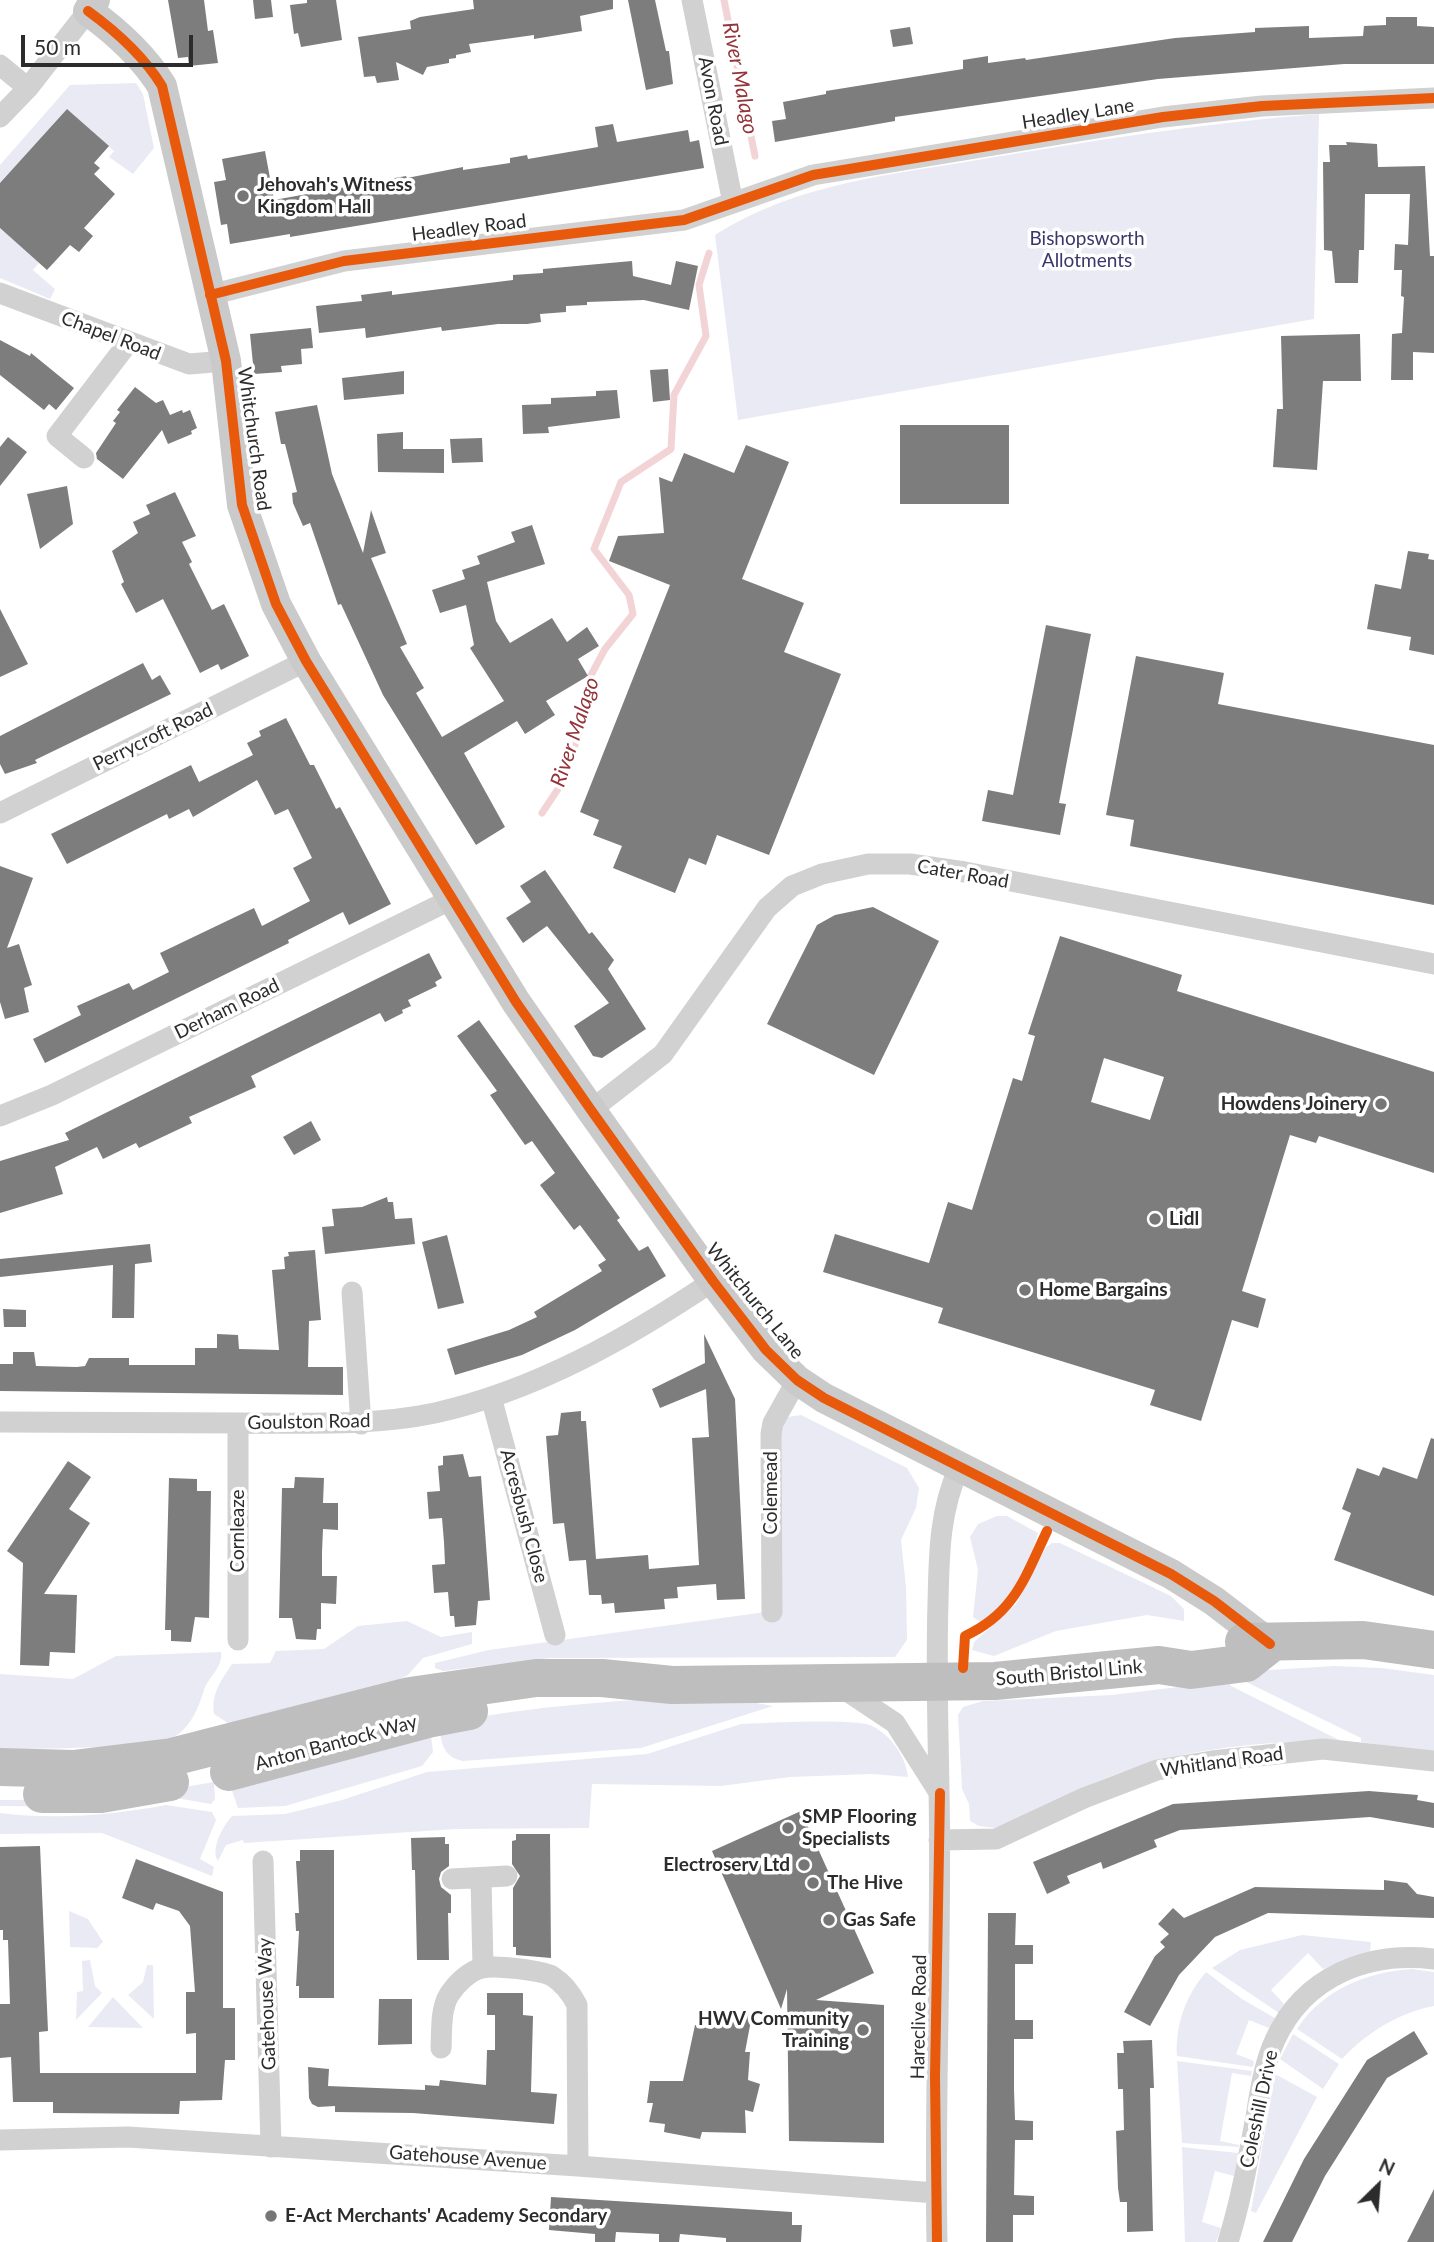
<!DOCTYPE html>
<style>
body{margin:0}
#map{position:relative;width:1434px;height:2242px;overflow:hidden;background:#fff;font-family:Lato,sans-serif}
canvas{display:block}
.north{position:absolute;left:1343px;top:2151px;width:70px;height:70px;-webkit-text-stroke:5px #fff;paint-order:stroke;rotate:25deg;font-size:19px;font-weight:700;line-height:28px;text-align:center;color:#2c2c2c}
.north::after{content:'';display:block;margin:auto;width:24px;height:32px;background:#2c2c2c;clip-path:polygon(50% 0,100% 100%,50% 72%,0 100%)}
.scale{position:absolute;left:21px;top:35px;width:172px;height:32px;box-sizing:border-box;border:4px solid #2c2c2c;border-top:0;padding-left:9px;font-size:21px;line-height:24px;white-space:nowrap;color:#2c2c2c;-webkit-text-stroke:5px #fff;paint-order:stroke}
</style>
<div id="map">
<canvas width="1434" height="2242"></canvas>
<div class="north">N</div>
<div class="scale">50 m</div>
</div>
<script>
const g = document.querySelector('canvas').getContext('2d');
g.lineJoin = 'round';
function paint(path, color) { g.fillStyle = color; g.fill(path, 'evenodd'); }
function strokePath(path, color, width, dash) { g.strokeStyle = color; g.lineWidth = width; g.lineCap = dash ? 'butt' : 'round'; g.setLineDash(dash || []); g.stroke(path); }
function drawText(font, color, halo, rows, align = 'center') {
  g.font = font + ' Lato,sans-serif'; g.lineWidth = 7; g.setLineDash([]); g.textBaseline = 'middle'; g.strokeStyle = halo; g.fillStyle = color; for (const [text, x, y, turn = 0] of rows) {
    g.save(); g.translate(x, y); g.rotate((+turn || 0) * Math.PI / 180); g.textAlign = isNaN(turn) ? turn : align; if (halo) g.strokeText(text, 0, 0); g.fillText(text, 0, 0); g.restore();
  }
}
const green = new Path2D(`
 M136,83l7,11 11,54 -21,26 -24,-17 5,-6 -47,-42 -67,74v-18l70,-80z
 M1319,114l-5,205 -576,101 -23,-185c81,-52 176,-60 268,-76 114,-19 221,-36 336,-45z
 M0,228l39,35 -6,7 22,19 -5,10 -50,-21z
 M801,1415l106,53 12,20 -3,20 -15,32 5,47 1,53 -12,17 -345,1 -107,13 -8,-3v-5l54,-13 291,-40 1,-192z
 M997,1516h10l31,17c-10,35 -25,71 -58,89l-7,-5 5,-47 -8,-33 8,-13z
 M1052,1543h8l111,53 13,13v12l-37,-6 -91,16 -62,25 -22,-6 2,-8 42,-38 30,-57z
 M407,1621l34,16 31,-5v12l-49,14 -15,17 -11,5 -166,45 -17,-11c-3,-21 7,-33 18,-50l38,-1 6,-12 48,-2 34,-23z
 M221,1652c2,16 -12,24 -17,38 -5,16 -12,35 -27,45 -22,14 -146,14 -177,14v-75l73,5 43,-23z
 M1334,1666l48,2 52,7v78l-73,-11v-4l-123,-60 -1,-6z
 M1228,1681l3,5 112,56c-78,-2 -158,6 -232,34 -40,15 -77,39 -117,52l-15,-2 -9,-5 -1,-17 -7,-15 -4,-74 5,-8 20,-6 129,-6z
 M723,1697l50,9 -132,42 -178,13c-21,-4 -21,-19 -25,-37 96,-18 189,-26 285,-27z
 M741,1724c22,-1 116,-6 131,2 19,9 34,31 36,51l-36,-3 -82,3 -69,9 -129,-2 -3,44 -133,1 -212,14 -1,-3 -17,5 -8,16c-8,-12 5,-35 14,-45l53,-2 57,-14 85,-28 220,-18z
 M430,1726l3,26 -11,14 -137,40 -47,2 -10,-29z
 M214,1782l1,17 -4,5 -35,-6 -89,9 -87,-1v-6c72,1 143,-5 214,-18z
 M166,1805l46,7 4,8 -16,39 14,8 -2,9 -110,-43 -102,1v-21c55,7 113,2 166,-8z
 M69,1911l19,8 15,23 -6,6 -27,-1z
 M1302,1935l69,7 -1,10 -47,17 -15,-16 -37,37 13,14 -5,9 -67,-45 28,-18z
 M90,1960l5,26 7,7 -26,27 1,-28 6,-1 -1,-30z
 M147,1965h6l1,54 -26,-24 15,-13z
 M1412,1969l22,3v34c-34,6 -68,27 -92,53l-45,-30c26,-40 70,-57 115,-60z
 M1206,1972l36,27 33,19 -6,10 -20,-8 -13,34 18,7 -1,6 -76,-11c-2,-31 9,-61 29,-84z
 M113,1997l30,31 -55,-1z
 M1293,2034l46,30 -16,25 -43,-30z
 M1177,2061l75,10 -1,5 -19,-3 -12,68 19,4v2l-57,-4z
 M1275,2074l42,23 -61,116 -5,-2z
 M1182,2147l56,6 -4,23 -19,-5 -13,51 19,6 -5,14h-31z`);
const stream = new Path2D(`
 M724,0l31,156
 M542,813l16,-24 17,-44 15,-68 15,-28 28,-35 -4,-19 -35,-46 27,-67 50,-33 3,-54 32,-59 -7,-51 10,-32`);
const building = new Path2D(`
 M168,0h36l4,31 5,-1 5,33 -29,3 -1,-9 -10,1z
 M253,0h18l2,17 -18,2z
 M307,0h29l6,40 -41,7 -3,-14 -4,1 -4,-29 17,-2z
 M473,0h140v9l-33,7 2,15 -48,8v-4l-65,9 2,8 -15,3v3l-7,1v4l-22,4 -4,8 -27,-13 3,18 -22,3 -2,-7 -11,1 -6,-40 53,-8 -1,-8 10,-4 54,-8z
 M628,0h27l11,51h3l4,33 -27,6z
 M1386,17h31v9l17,1v37h-90l-186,15 -263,38v4l-120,21 -3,-21 14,-2 -3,-17 43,-8v-3l137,-22v-9l25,-4v7l37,-5 1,2 149,-22 80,-6v-4l54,-2v12l54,-2 1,-10 22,-1z
 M910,27l3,17 -20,3 -3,-17z
 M67,109l42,37 -15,17 6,5 -6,6 21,20 -31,34 9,8 -14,16 -9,-7 -23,25 -47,-42v-45z
 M613,124l4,18 71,-12 2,12 9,-2 5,28 -414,69v-3l-60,10 -3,-20 -6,1 -7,-43 12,-2 -4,-21 43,-8 9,49 132,-24 1,2 56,-11v3l47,-7v-5l17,-3 1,4 70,-12 -3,-20z
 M1346,142l31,2 1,23 47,-1 5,90h4v97l-21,-1v28h-22l1,-46 10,-1 2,-36 -3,-1 1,-26h-8l1,-26 13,1 2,-51h-45l-1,56h-5l-1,33h-23l-3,-32 -8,-1 -1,-88h7l-1,-17h18z
 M632,261l1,15 38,9 5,-24 22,5 -9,44 -45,-10 -57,2v3l-21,1v6l-26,2 1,8 -14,2h-29l-56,7 -1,-4 -75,11 -1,-10 -46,5 -3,-27 46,-5 -1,-6 31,-4v4l121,-15v-5l30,-2v-4z
 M311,328l2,20 -12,1 1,15 -21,2 1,6 -28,2 -4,-40z
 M1360,334l1,47h-38l-6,89 -44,-3 4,-58h6l-2,-73z
 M0,340l30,16 1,-3 43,35 -18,22 -7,-6 -5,6 -44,-35z
 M668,369l2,31 -17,2 -3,-32z
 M404,371v23l-60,6 -2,-22z
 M135,387l21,16 7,-3 7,15 12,-5 1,3 7,-3 7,18 -6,3 1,3 -24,10 -6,-14 -39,49 -26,-20 -1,-6 20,-30 -3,-2 7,-9 -3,-2z
 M617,390l3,28 -72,9 1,6 -26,1 -1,-29 29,-1v-6l45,-2v-5z
 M317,405l15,69 31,79 8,-43 15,43 -15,5 36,86 -7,3 24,41 -8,5 26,44 62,-36 -34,-53 4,-3 -8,-40 -26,8 -8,-23 33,-11 -3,-9 18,-6 -3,-8 38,-14 -4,-10 21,-7 13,39 -58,18 9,39 14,22 42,-25 15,24 20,-15 12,19 -21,13 10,17 -42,25 9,14 -30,19 -8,-13 -53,32 41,74 -29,18 -93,-150 -42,-91 -3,1 -28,-82 -7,3 -10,-23 -1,-10 5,-1 -12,-48h-4l-6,-32z
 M900,425h109v79h-109z
 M403,432v17h41v24l-66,-1 -1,-38z
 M8,437l19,15 -27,34v-39z
 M482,438l1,24 -31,1 -2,-24z
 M746,445l43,17 -47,117 62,24 -20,49 57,22 -72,181 -52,-20 -11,30 -17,-7 -14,35 -62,-25 9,-22 -29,-11 6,-15 -19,-8 90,-227 -61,-24 9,-25 46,-3 -5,-56 13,5 12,-29 50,20z
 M67,486l6,38 -33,25 -13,-55z
 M175,492l21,44 -14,6 10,20 -3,2 23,46 12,-6 25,52 -28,14 -3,-6 -18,9 -37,-74 -27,14 -15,-29 3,-2 -12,-31 26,-18 -5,-11 17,-8 -4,-9z
 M1408,551l21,3 -1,5 6,1v95l-25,-5 2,-13 -44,-8 8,-45 26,5z
 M0,609l28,55 -28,13z
 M1046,625l45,9 -32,169 7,1 -6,31 -78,-14 6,-31 25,5z
 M1136,656l88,17 -6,31 216,41v160l-304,-59 4,-26 -28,-5z
 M143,663l9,17 8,-5 11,19 -136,66 2,3 -32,11 -5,-10v-28z
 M286,718l24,47h4l22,44 4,-2 51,97 -42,21 -6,-13 -55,28 1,3 -244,120 -12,-24 48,-24 -4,-9 52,-23 4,7 36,-18 -9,-19 94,-45 8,18 48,-25 -17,-33 19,-10 -24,-49 -13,6 -18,-35 -64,37 -4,-8 -20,10 -2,-5 -100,50 -16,-30 140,-69 8,17 54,-27 -6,-12 14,-7 -2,-5z
 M0,866l33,12 -26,70 12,-4 13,41 -8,3 5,24 -24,7 -5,-17z
 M545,870l44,64 3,-2 22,28 -6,9 38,60 -44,29 -9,-2 -19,-30 35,-23 -62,-77 -24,17 -17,-25 25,-16 -11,-16z
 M873,907l66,34 -65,134 -107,-51 50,-99 18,-10z
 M1060,936l122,39 -5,16 257,81v101l-115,-37 -3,7 -26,-8 -48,156 24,8 -8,29 -26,-8 -31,101 -51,-16 5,-15 -217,-67 5,-15 -120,-36 12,-38 94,29 19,-61 24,8 41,-132 9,3 13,-45 -7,-2zM1104,1058l60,19 -14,43 -59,-18z
 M429,953l13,25 -7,4 2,4 -29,14 3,6 -9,4 1,3 -18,9 -5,-9 -129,63 5,11 -67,30 3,6 -53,25 -3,-5 -33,16 -6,-12 -42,20 8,27 -63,19v-52l69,-21 -4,-7z
 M479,1020l141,198 -3,2 22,31 9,-5 18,30 -91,54 -53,25 -67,20 -8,-26 62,-19 28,-13 -3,-5 68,-41 -4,-6 8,-5 -26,-35 -6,5 -34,-45 15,-12 -23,-32 -7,4 -35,-50 7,-4 -40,-55z
 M311,1121l10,19 -27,15 -11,-18z
 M387,1197l1,5h5l2,17 17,-1 3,26 -90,10 -3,-27 12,-1 -2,-17 30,-2z
 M447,1235l17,68 -26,6 -16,-67z
 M150,1244l2,18 -17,2 -1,54h-22l1,-53 -113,12v-18z
 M315,1250l6,70 -12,1 -1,46h35v28l-343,-4v-27h13v-12h21l2,14 41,1 8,-1 4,-8h40v7h66v-17h22v-14l21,1 1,14 40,1 -7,-80 13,-1 -1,-12 5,-1 -1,-4z
 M3,1309l23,1v17h-22z
 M704,1334l31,65 10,200 -28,1 -1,-16 -39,3 1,11 -14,1 1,10 -50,4 -1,-10 -12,1 -1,-9h-12l-3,-35 -17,1 -5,-38 -11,1 -7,-88 12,-1 3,-22 20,-2v10h5l10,138 52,-4 1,14 50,-4 -7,-127 17,-1 -3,-48 -46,19 -8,-19 53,-26z
 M1431,1438l3,1v157l-100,-36 17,-47 -9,-4 15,-41 22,8 4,-9 34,12z
 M463,1454l6,23 12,-1 9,124 -12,1 -2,24 -21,2 -1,-11h-4l-2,-24 -14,1 -2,-28 13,-1 -1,-22 -2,-24 -13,1 -2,-27 13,-1 -2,-25 5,-1v-9z
 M68,1461l23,16 -22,32 21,14 -46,71 33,1 -2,58 -25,-1 -1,14 -29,-1 3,-102 -16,-12z
 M295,1477l29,1 -1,25h15v27l-15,-1 -1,23v24h15l-1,28 -15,-1v26h-4l-1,11 -20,-1 -4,-21h-13l3,-130h12z
 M169,1478l28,1v12h14l-2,127 -14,-1 -4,25 -20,-1v-11h-6z
 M1369,1791l49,4 -1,5 17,3v25l-64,-11 -190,13 -26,10 3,7 -54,22 -2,-7 -34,14 3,7 -23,11 -14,-32 140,-58z
 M801,1811l73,162 -58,27 68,5v138l-95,-2 -2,-152 -6,20 -69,-158z
 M516,1834h34l1,124 -35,-3v-8h-3v-59l7,-12 -8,-12v-23l4,-1z
 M445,1837v7h4v22l-8,6 -2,7 2,8 10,8v18h-3l1,47h-32l-2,-90h-3l-1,-32z
 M40,1846l8,185 -9,1 1,41h156v-40l-10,1v-42h9l-5,-66 -11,-15 -23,-8 -3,7 -31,-12 14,-39 87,33v116h12v52h-10l-3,40 -42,1 -1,13 -126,-1v-11h-40l-2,-45 -11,1v-54h10l-2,-64h-5v-10h-3v-83z
 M300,1850h34v148h-35v-12h-3l3,-55h-3l-1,-18h4l-3,-52h4z
 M1384,1880l23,3 10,11 17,3v21l-166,-5 -53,24 -36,38 -29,51 -26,-14 31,-56 10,-9 -5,-5 9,-8 -11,-10 15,-16 11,10 71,-31 129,3z
 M988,1913h28l-1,32h18v19h-18v56h18v19h-19v50l1,31 18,1v19h-18l-1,55 20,1v19h-21v27h-27z
 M487,1993h36v22l10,1 -2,76 26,2 -3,30 -141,-11 -78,-1v-6l-17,1 -6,-3 -3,-6 -1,-31 21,2 -1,17 97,4v-5l14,1 1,-6 46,5 1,-35h8v-35h-8z
 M379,1999h33v45l-34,1z
 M727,2010l25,5 -7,37h5l-2,28 12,4 -7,28 -8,-2 1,23 -44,-1 -2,7 -36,-7 1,-8 -16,-2 4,-19h-6l3,-22h33l12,-56 17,4 4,-16 9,1z
 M1414,2031l14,23 -41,24 -62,98 -33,66h-29l41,-83 63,-99z
 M1152,2040l2,48h-4l3,143 -26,1v-30h-7l-2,-14 -2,-57 8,-1 -1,-41h-5l-1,-36h7l-1,-12z
 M1434,2189v53h-27z
 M551,2197l241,15v13h10l-1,17h-75v-4l-46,-4 -1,8h-20v-8l-43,-2 -1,10h-20v-8l-46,-4z`);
const street = new Path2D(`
 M692,0l41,203
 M0,65l28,23
 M0,117l28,-29 60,-77
 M0,293l189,71 37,-3
 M210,295l134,-34 340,-41 129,-45 350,-58 99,-11 172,-8
 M84,458l-27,-22 71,-93
 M0,813l306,-152
 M591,1110l72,-56 104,-146 25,-22 30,-12 46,-10h42l55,8 469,92
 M0,1116l52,-21 400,-196
 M352,1292l9,132
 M491,1397l64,238
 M0,1422c82,0 163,1 245,1 64,0 128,3 190,-10 102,-23 193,-75 278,-132
 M772,1612l-1,-178 2,-11 24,-43
 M238,1640v-217
 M841,1687l54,36 43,68
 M939,1840l57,-1 88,-41 73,-28 55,-9 111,-12 111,12
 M263,1861l8,286
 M452,1879l55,-3
 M481,1879l2,88
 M441,2048c1,-16 -1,-38 8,-53 7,-11 20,-24 33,-27 13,-3 58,2 70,8 11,7 19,17 25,29l1,161
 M0,2140l128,-3 450,29 358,27
 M937,2242c-3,-151 5,-302 2,-452 -1,-62 -3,-124 -1,-186 1,-47 1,-93 21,-136
 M1228,2242c13,-41 20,-83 28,-125 4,-26 8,-53 19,-77 29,-64 93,-89 159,-81`);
const secondary = new Path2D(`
 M95,0l-7,11c29,21 55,44 74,75l64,275 16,144 34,99 30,57 210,341 75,108 122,171 53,69 31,30 27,18 347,176 43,27 56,43`);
const highway = new Path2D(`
 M1244,1642l119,-2 71,10
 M0,1767l73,2 99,-12 238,-61 126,-18h66l70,7 323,-4 164,-16 32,5 55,-7 24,-19
 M229,1772l203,-54 37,-7
 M42,1794h59l69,-12`);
const cycleway = new Path2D(`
 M88,11c29,21 55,44 74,75l64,275 16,144 34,99 30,57 210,341 75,108 122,171 53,69 31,30 27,18 347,176 43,27 56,43
 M210,295l134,-34 340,-41 129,-45 350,-58 99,-11 172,-8
 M963,1668l2,-32c50,-23 60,-59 82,-105
 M937,2242l-2,-166 5,-283`);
const markers = [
 [243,196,7,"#767676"],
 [1381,1104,7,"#767676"],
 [1155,1219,7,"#767676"],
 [1025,1290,7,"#767676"],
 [788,1828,7,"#767676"],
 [804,1865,7,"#767676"],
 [813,1883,7,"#767676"],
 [829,1920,7,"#767676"],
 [863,2030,7,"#767676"],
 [271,2216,7,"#767676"]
];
const streetNames = [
 ["Avon Road",713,101,79],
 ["Headley Lane",1078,114,-9],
 ["Headley Road",469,228,-7],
 ["Chapel Road",111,336,21],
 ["Whitchurch Road",254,439,82],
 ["Perrycroft Road",153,737,-26],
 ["Cater Road",963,874,10],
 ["Derham Road",227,1009,-26],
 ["Whitchurch Lane",755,1301,51],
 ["Goulston Road",309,1422,-1],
 ["Colemead",771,1493,-90],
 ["Acresbush Close",524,1516,75],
 ["Cornleaze",238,1531,-90],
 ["South Bristol Link",1069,1673,-5],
 ["Anton Bantock Way",336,1743,-15],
 ["Whitland Road",1222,1762,-8],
 ["Gatehouse Way",267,2004,-92],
 ["Hareclive Road",919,2017,-89],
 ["Coleshill Drive",1259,2109,-78],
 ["Gatehouse Avenue",468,2158,4]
];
const poiNames = [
 ["Jehovah's Witness",257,185],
 ["Kingdom Hall",257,207],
 ["Howdens Joinery",1367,1104,"right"],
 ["Lidl",1169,1219],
 ["Home Bargains",1039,1290],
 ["SMP Flooring",802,1817],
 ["Specialists",802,1839],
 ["Electroserv Ltd",790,1865,"right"],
 ["The Hive",827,1883],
 ["Gas Safe",843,1920],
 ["HWV Community",849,2019,"right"],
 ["Training",849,2041,"right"],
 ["E-Act Merchants' Academy Secondary",285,2216]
];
const parkNames = [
 ["Bishopsworth",1087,239],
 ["Allotments",1087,261]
];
const waterNames = [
 ["River Malago",740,78,79],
 ["River Malago",575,732,-72]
];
paint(green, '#eaeaf5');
strokePath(stream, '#f3d4d6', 7);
paint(building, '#7d7d7d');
strokePath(street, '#d1d1d1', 21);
strokePath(secondary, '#cacaca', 30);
strokePath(highway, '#bebebe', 38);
strokePath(cycleway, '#e8590c', 10);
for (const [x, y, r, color] of markers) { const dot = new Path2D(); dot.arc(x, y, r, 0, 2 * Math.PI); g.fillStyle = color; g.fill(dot); strokePath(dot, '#fff', 2.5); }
drawText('19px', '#2c2c2c', '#fff', streetNames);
drawText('bold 19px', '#2c2c2c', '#fff', poiNames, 'left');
drawText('19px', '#3b366b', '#fff', parkNames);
drawText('italic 21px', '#94343a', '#fff', waterNames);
</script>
